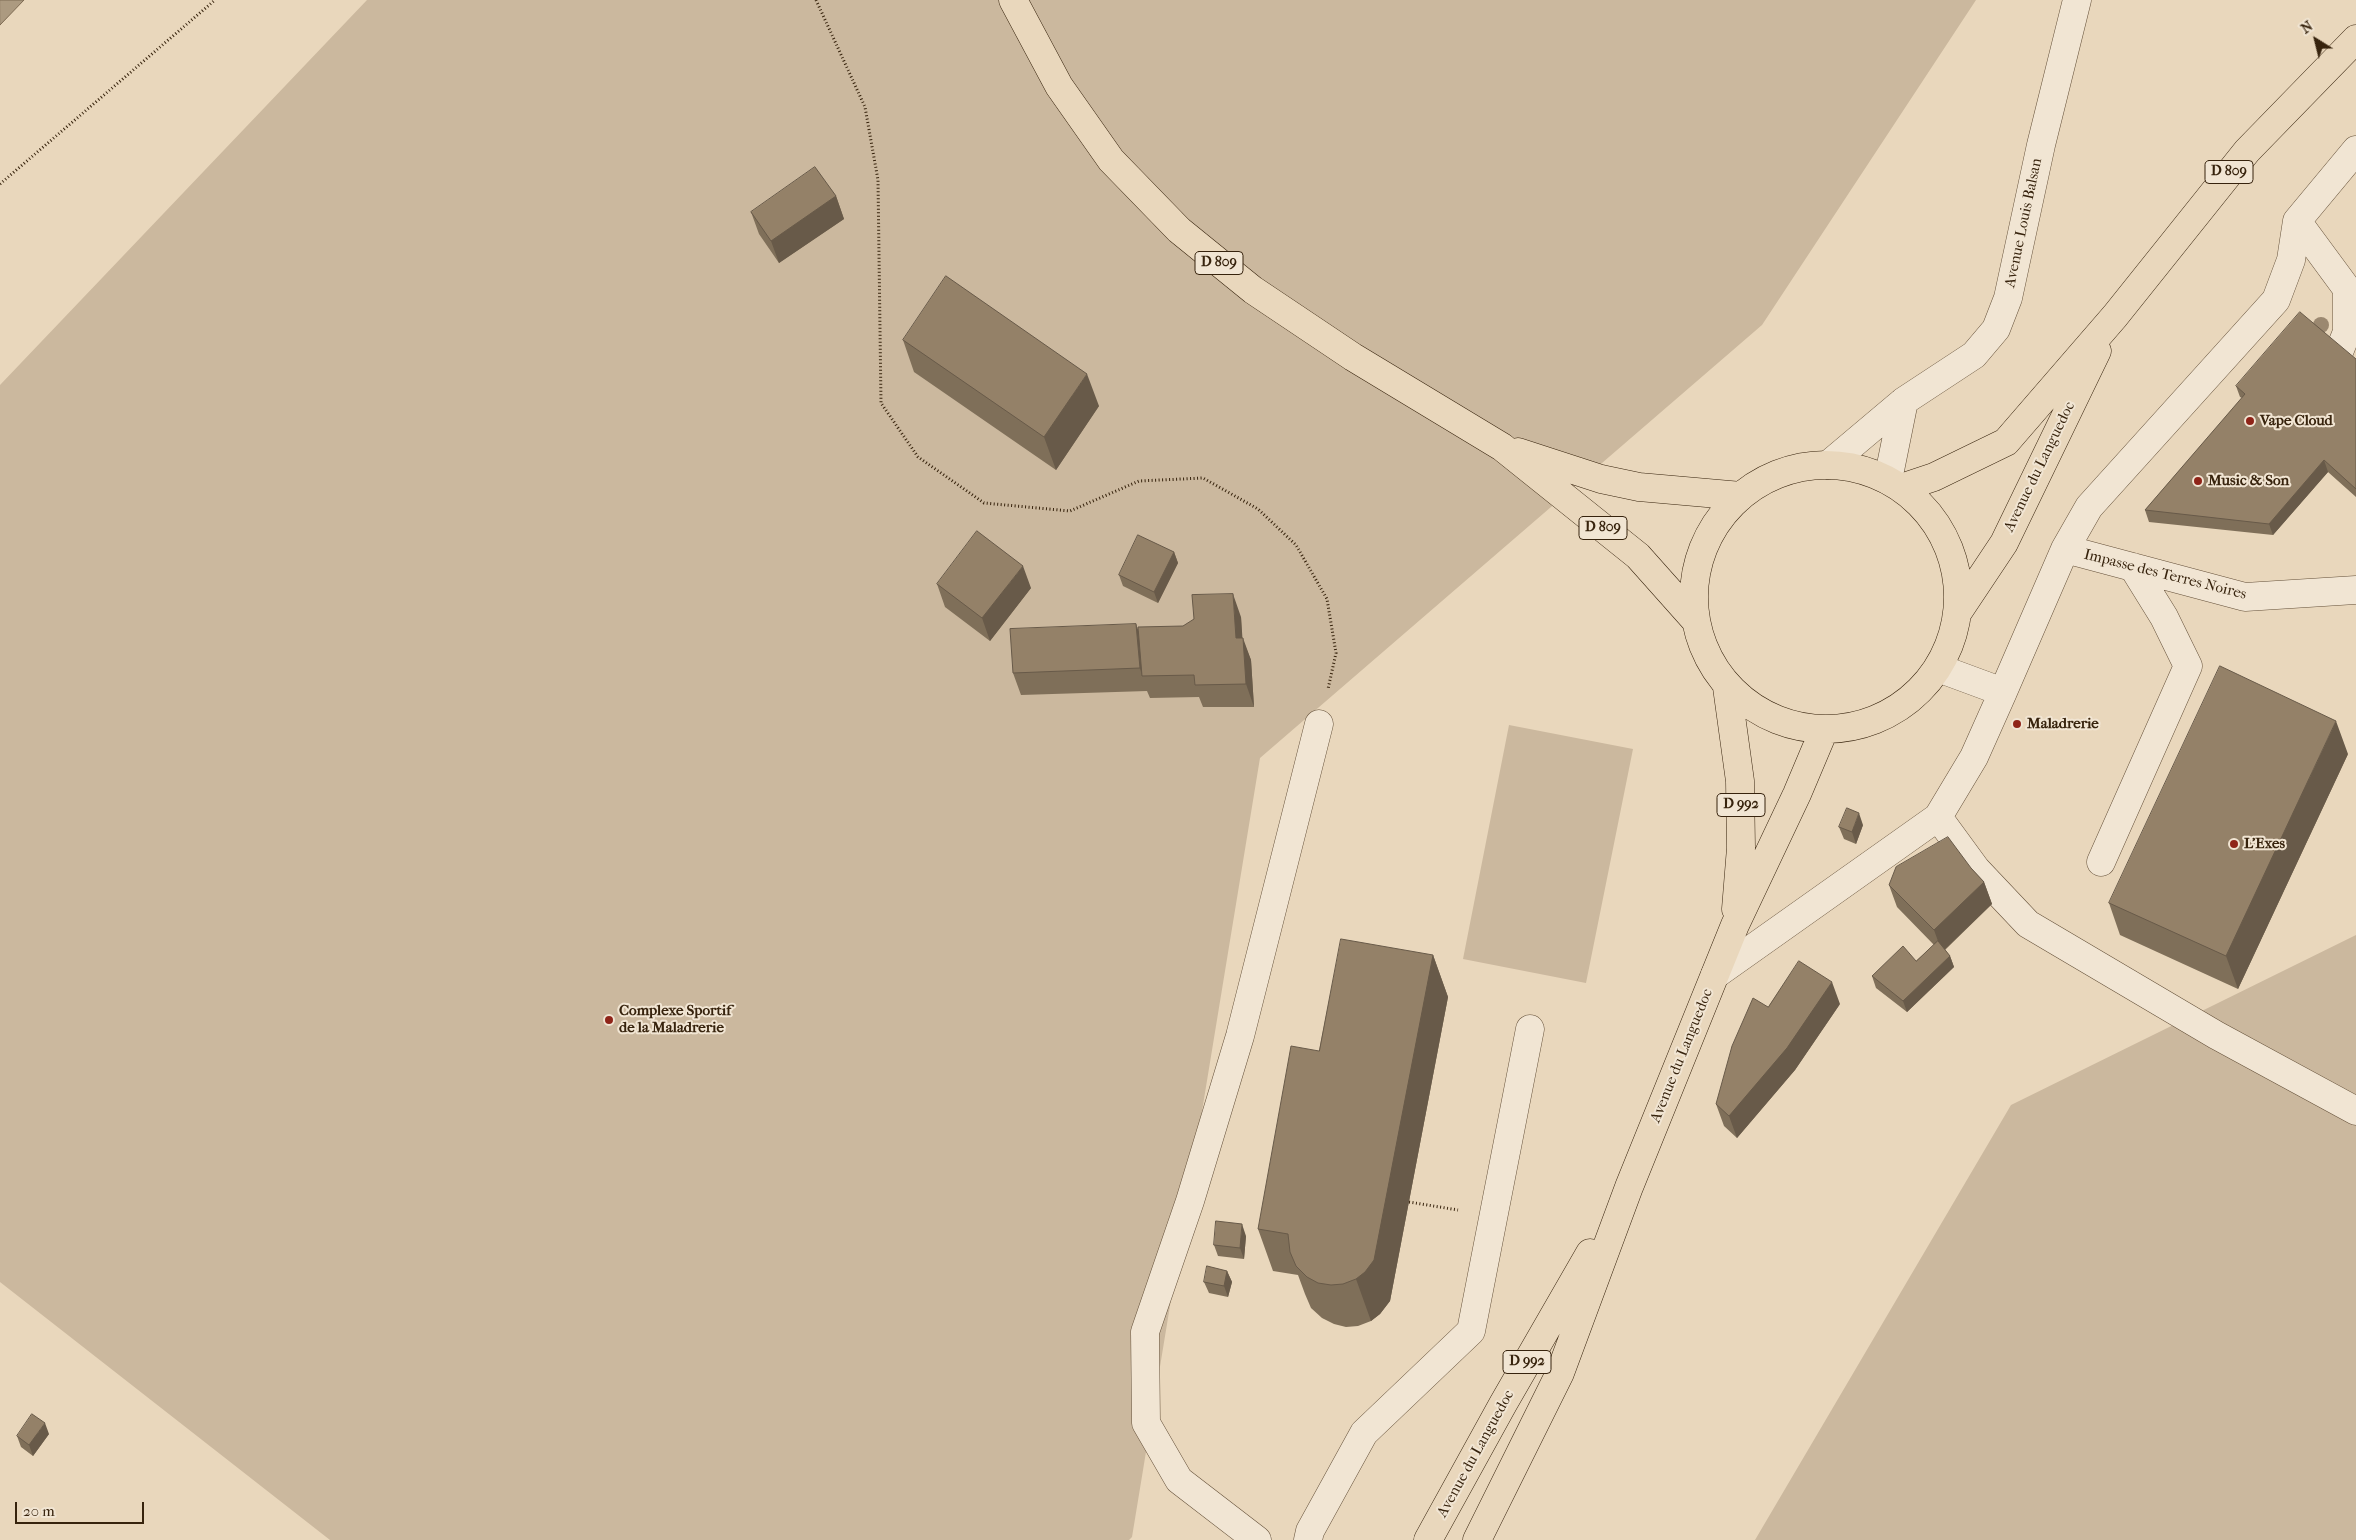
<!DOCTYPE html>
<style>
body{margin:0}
#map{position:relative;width:2356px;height:1540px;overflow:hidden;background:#e9d7bc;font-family:"IM FELL French Canon",serif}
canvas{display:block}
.north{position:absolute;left:2291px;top:15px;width:50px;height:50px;-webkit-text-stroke:4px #f1e5d3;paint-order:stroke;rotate:324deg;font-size:14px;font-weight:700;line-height:20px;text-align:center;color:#37230d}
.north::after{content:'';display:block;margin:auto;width:18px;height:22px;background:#37230d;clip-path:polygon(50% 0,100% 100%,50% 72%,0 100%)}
.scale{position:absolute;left:15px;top:1502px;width:129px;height:22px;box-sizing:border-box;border:2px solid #37230d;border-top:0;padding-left:6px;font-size:15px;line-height:18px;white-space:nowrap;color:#37230d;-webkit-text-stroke:4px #f1e5d3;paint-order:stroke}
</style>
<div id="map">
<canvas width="2356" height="1540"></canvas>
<div class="north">N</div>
<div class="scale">20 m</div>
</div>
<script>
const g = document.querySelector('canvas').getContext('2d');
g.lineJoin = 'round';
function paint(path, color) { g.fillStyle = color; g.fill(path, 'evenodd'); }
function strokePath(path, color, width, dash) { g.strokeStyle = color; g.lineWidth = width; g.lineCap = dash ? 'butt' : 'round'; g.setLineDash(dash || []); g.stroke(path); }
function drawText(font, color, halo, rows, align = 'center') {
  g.font = font + ' "IM FELL French Canon",serif'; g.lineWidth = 4; g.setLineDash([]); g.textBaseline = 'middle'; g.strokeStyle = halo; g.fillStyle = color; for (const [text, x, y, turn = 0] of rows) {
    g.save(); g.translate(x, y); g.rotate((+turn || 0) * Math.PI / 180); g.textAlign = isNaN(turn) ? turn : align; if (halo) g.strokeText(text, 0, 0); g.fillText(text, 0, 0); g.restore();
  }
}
const green = new Path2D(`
 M367,0h1609l-214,325 -502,433 -128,779 -3,3h-799l-330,-258v-897z
 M1509,725l124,24 -47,234 -123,-24z
 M2356,935v605h-601l256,-435z`);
const water = new Path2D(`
 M0,0h24l-24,25z`);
const path = new Path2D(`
 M816,0l49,107 13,73 3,223 37,54 66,46 86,8 69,-30 64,-3 55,31 38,36 31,54 9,54 -8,36
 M0,184l215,-184
 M1409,1202l49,8`);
const minor = new Path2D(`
 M2297,221l50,68v43l-20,50
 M1828,465l76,-64 70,-46 22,-26 12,-31 33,-153 36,-145
 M1888,480l16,-79
 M2065,549l180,48 111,-7
 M2003,692l62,-143 24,-42 187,-207 15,-40 6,-39 59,-71
 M1938,817l38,52 52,55 188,111 140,76
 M2101,862l87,-196 -24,-49 -31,-50
 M1715,975l223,-158 36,-60 29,-65 -65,-24
 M1257,1540l-78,-60 -33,-57 -1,-91 45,-131 50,-165 79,-312
 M1308,1540l2,-9 54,-98 107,-102 59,-302`);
const major = new Path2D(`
 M1013,0l46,86 52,74 68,70 74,60 100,67 149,90 136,109 57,64
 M1518,452l83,27 38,8 102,9
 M1694 597a132 132 0 1 1 264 0a132 132 0 1 1-264 0Z
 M1901,488l33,-11 72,-35 109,-126 132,-165 109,-112
 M1958,612l46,-69 93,-192
 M1727,687l13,94 1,67 -5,61
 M1428,1540l75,-136 87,-151
 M1477,1540l83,-167 69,-186 106,-262 62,-131 27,-64`);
const trees = [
 [2321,325]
];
const wall = new Path2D(`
 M836,196l8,23 -65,44 -20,-29 -8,-22z
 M903,340l196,66 -43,64 -142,-98z
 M2356,359v138l-28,-25 -55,63 -124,-13 -4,-12 97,-112 -2,-1 -4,-11z
 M1174,552l4,11 -20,40 -35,-17 -4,-11z
 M937,584l94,4 -41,53 -45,-34z
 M1241,617l1,21 9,22 3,47h-51l-4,-10 -49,1 -3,-7 -126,4 -8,-22 123,-49 2,7 45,-5z
 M2348,754l-110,235 -118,-54 -11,-32z
 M1863,825l-7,19 -12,-5 -5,-12z
 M1971,868l13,14 8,22 -47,46 5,6 4,11 -47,45 -31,-24 -4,-12 44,-15 18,-16 -37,-38 -8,-22z
 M1433,955l15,42 -58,304 -10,13 -9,7 -13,5 -12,1 -12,-3 -12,-6 -11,-10 -6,-14 -7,-19 -25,-4 -15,-42 61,-178z
 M1840,1004l-45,66 -58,68 -13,-12 -8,-22z
 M1246,1236l-2,23 -26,-3 -4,-11z
 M1227,1271l5,11 -4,15 -19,-4 -5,-11z
 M49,1434l-16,22 -12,-9 -4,-11z`);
const shadedWall = new Path2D(`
 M836,196l8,23 -65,44 -8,-22z
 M1087,374l12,32 -43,64 -12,-33z
 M2324,460l4,12 -55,63 -4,-11z
 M1174,552l4,11 -20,40 -4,-11z
 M1023,566l8,22 -41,53 -8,-23z
 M1233,594l8,23 3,44 -8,-23z
 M1136,624l8,23 -2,29 -2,-8z
 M1243,638l8,22 3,47 -8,-23z
 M2336,721l12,33 -110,235 -12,-33z
 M1859,813l4,12 -7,19 -4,-12z
 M1984,882l8,22 -50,48 -8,-22z
 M1433,955l15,42 -58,304 -10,13 -9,7 -15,-42z
 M1950,956l4,11 -47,45 -4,-11z
 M1832,982l8,22 -45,66 -58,68 -8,-22z
 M1242,1224l4,12 -2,23 -4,-11z
 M1227,1271l5,11 -4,15 -4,-11z
 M45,1423l4,11 -16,22 -4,-11z`);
const building = new Path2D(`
 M815,167l21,29 -65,45 -20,-29z
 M946,276l141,98 -43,63 -141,-97z
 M2300,312l56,47v130l-32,-29 -55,64 -124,-14 100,-116 -9,-8z
 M977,531l46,35 -41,52 -45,-34z
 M1138,535l36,17 -20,40 -35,-17z
 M1233,594l3,44h7l3,46 -51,1 -1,-10 -52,1 -4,-49 45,-1 11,-7 -2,-24z
 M1136,624l4,44 -127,5 -3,-44z
 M2220,666l116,55 -110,235 -117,-53z
 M1847,808l12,5 -7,19 -13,-5z
 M1948,837l23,31 13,14 -50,48 -45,-45 7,-18z
 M1341,939l92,16 -59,305 -9,12 -9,7 -13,5 -12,1 -13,-2 -11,-6 -11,-11 -6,-14 -2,-18 -30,-5 33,-183 28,5z
 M1938,941l12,15 -47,45 -31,-25 31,-30 13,15z
 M1799,961l33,21 -45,66 -58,68 -13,-12 16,-58 21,-48 15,9z
 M1216,1221l26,3 -2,24 -26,-3z
 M1207,1266l20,5 -3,15 -20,-4z
 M32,1414l13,9 -16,22 -12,-9z`);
const markers = [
 [2250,421,5,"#8f2418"],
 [2198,481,5,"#8f2418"],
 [2017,724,5,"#8f2418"],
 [2234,844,5,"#8f2418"],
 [609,1020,5,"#8f2418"]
];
const shields = [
 [2229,172,48],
 [1219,263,48],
 [1603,528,48],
 [1741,805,48],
 [1527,1362,48]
];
const shieldNames = [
 ["D 809",2229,172],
 ["D 809",1219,263],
 ["D 809",1603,528],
 ["D 992",1741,805],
 ["D 992",1527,1362]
];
const streetNames = [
 ["Avenue Louis Balsan",2024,223,-78],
 ["Avenue du Languedoc",2040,467,-64],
 ["Impasse des Terres Noires",2165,575,14],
 ["Avenue du Languedoc",1682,1056,-68],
 ["Avenue du Languedoc",1476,1454,-61]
];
const poiNames = [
 ["Vape Cloud",2260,421],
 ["Music & Son",2208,481],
 ["Maladrerie",2027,724],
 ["L'Exes",2244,844],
 ["Complexe Sportif",619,1011],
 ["de la Maladrerie",619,1028]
];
paint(green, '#cbb89e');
paint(water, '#ac9a80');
strokePath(water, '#7d6a52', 1);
strokePath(minor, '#645039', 29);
strokePath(major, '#37230d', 29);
strokePath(path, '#37230d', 3, [1, 2.5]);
strokePath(minor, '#f1e5d3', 28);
strokePath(major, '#e9d7bc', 28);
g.fillStyle = '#9b8870';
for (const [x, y] of trees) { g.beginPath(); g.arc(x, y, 8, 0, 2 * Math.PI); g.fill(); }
paint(wall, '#7f6f59');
paint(shadedWall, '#685a49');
paint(building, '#948168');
strokePath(building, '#685a49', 1);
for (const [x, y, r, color] of markers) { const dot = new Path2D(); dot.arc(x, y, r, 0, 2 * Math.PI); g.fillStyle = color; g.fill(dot); strokePath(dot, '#f1e5d3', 2); }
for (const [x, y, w] of shields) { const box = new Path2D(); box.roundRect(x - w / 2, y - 11.5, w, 23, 4); g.fillStyle = '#f1e5d3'; g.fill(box); strokePath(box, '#37230d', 1); }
drawText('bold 14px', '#37230d', null, shieldNames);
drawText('15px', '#37230d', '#f1e5d3', streetNames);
drawText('bold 15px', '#37230d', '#f1e5d3', poiNames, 'left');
</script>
